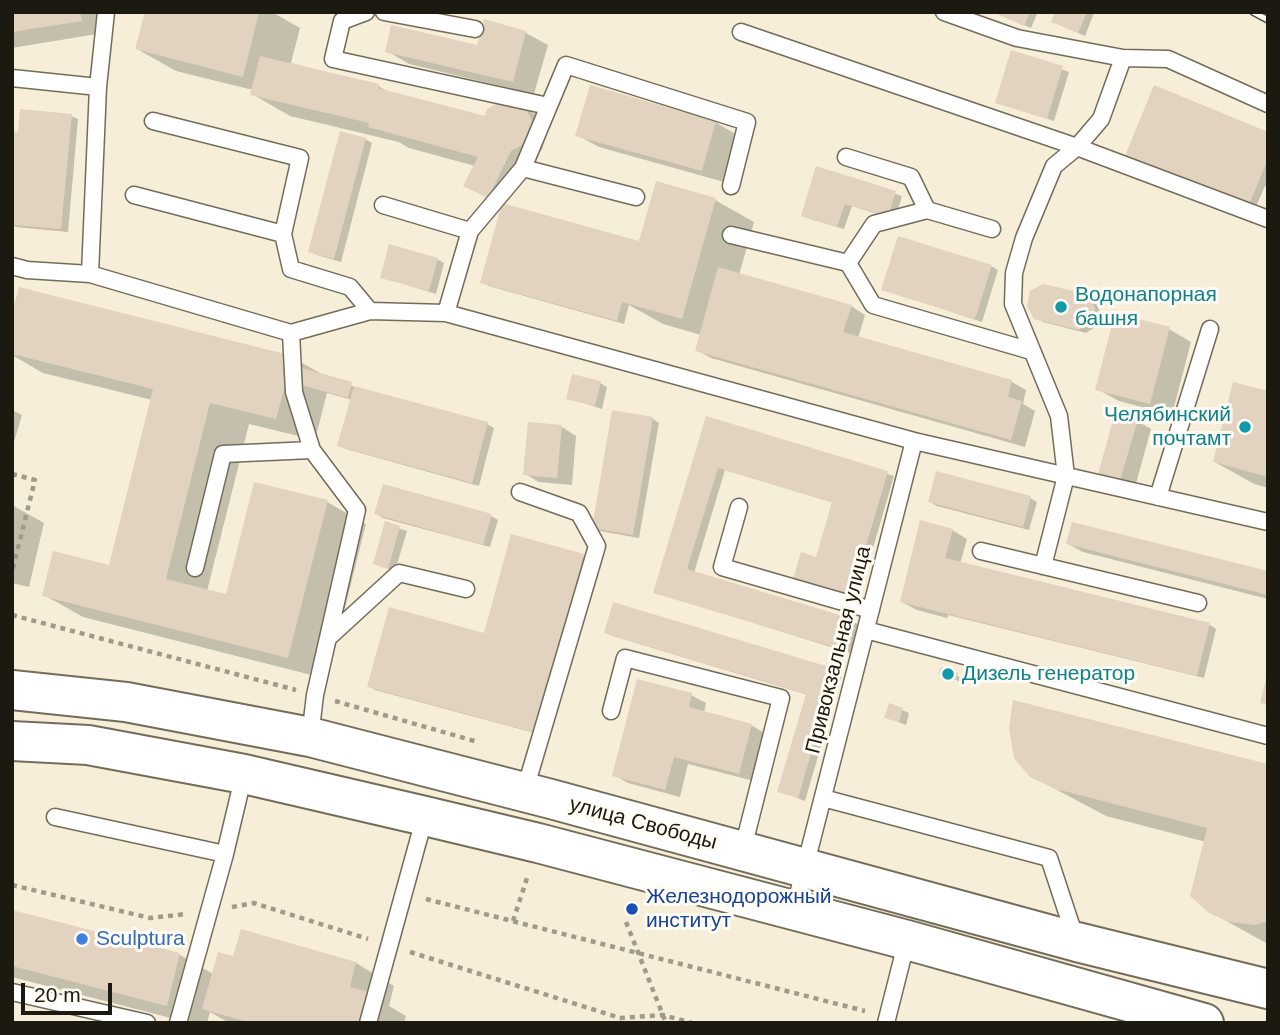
<!DOCTYPE html>
<meta charset="utf-8">
<style>
body{margin:0}
#map{position:relative;width:1280px;height:1035px;overflow:hidden;background:#f6eed8;font-family:Arial,sans-serif}
canvas{display:block}
.frame{position:absolute;inset:0;border:14px solid #1c1911;pointer-events:none}
.scale{position:absolute;left:21px;top:983px;width:91px;height:32px;box-sizing:border-box;border:4px solid #1c1911;border-top:0;padding-left:9px;font-size:21px;line-height:24px;white-space:nowrap;color:#1c1911;-webkit-text-stroke:5px #fffcf3;paint-order:stroke}
</style>
<div id="map">
<canvas width="1280" height="1035"></canvas>
<div class="frame"></div>
<div class="scale">20 m</div>
</div>
<script>
const g = document.querySelector('canvas').getContext('2d');
g.lineJoin = 'round';
function paint(path, color) { g.fillStyle = color; g.fill(path, 'evenodd'); }
function strokePath(path, color, width, dash) { g.strokeStyle = color; g.lineWidth = width; g.lineCap = dash ? 'butt' : 'round'; g.setLineDash(dash || []); g.stroke(path); }
function drawText(font, color, halo, rows, align = 'center') {
  g.font = font + ' Arial,sans-serif'; g.lineWidth = 6; g.setLineDash([]); g.textBaseline = 'middle'; g.strokeStyle = halo; g.fillStyle = color; for (const [text, x, y, turn = 0] of rows) {
    g.save(); g.translate(x, y); g.rotate((+turn || 0) * Math.PI / 180); g.textAlign = isNaN(turn) ? turn : align; if (halo) g.strokeText(text, 0, 0); g.fillText(text, 0, 0); g.restore();
  }
}
const shadow = new Path2D(`
 M12,12h88l3,21 -91,15z
 M146,12h126l28,16 -9,35 87,23 13,7 93,25 39,-11 15,9 9,16 -5,18 -18,10 -21,45 135,38 77,-43 39,22 -15,53 112,31 14,9 -7,23 154,44 14,8 -3,14 12,7 -10,36 -314,-89 -14,-8 4,-15 -38,-11 -34,-19 -5,19 -135,-38 -7,-4 21,-77 -38,-19 10,-20 -66,-18 -10,-6 -109,-26 -38,-22 1,-4 -77,-19 -39,-22z
 M994,12h44l-7,16z
 M1057,12h36l1,1 -9,23 -25,-11z
 M485,21l41,12 22,12 -14,49 -125,-30 -22,-13 91,-4z
 M1012,52l57,20 -15,49 -57,-19z
 M71,116l7,3 -10,113 -52,-5 -4,-2v-92l7,1z
 M715,122l22,13 -13,47 -125,-35 -22,-12z
 M1268,134v53l-3,-1 -10,23 -121,-50z
 M365,139l7,4 -31,119 -24,-7 -7,-3z
 M817,169l85,27 -7,24 -43,-14 -8,23 -34,-10z
 M437,259l7,4 -8,31 -54,-17z
 M991,266l7,4 -16,52 -99,-33z
 M1086,296l8,4 7,13 -3,12 -12,8 -43,-11 -7,-4z
 M12,320l280,37 33,19 33,12 129,36 7,4 -15,58 -133,-37 -6,-3 12,-46 -25,-7 -12,47 -66,-16 -42,167 20,5 100,-94 39,22 -39,155 -244,-62 -39,-22 66,-28 42,-167 -109,-27 -31,-18z
 M1169,329l22,13 -19,73 -53,-14 -22,-12z
 M600,383l7,4 -5,22 -34,-11z
 M1268,393v95l-14,-4 -39,-22z
 M12,410l10,5 -8,27h-2z
 M614,412l39,7 6,4 -20,115 -39,-7 -6,-4z
 M707,418l187,58 -37,127 -40,-44 17,-56 -109,-33 -31,103 158,48 7,4 -9,28 -195,-61z
 M1137,421l14,8 -17,62 -35,-14z
 M562,427l14,9 -4,49 -33,-3 -14,-8z
 M1030,498l7,4 -8,28 -92,-24 -7,-4z
 M12,505l32,18 -15,64 -17,-4z
 M376,514l115,2 7,4 -8,27 -107,-29z
 M386,524l21,7 -12,40 -20,-7z
 M952,530l15,9 -7,25 250,61 6,4 -12,49 -256,-63 -1,3 -30,-8 -15,-8z
 M1068,544l200,29v26l-185,-47z
 M583,556l7,4 -48,175 -167,-45 -6,-4 116,-51z
 M614,604l222,66 6,4 -37,127 -26,-10 29,-96 -195,-59 -7,-4z
 M942,669l22,10 -1,4 -23,-10z
 M691,695l15,8 -2,10 47,12 15,9 -12,47 -66,-17 -8,33 -52,-14 -14,-8z
 M890,705l19,8 -3,12 -20,-8z
 M1268,766v178l-58,-32 -4,-70 -100,-26 -75,-40z
 M12,912l168,43 33,19 22,-16 7,-27 114,32 38,23 -5,20 17,10 -2,7h-175l-19,-11 -3,11h-17l-178,-46z`);
const building = new Path2D(`
 M12,12h68l2,9 -70,11z
 M145,12h114l-16,65 -108,-28z
 M993,12h37l-6,14z
 M1055,12h32l-9,21 -27,-11z
 M484,19l42,12 -13,51 -128,-30 6,-27 86,20z
 M1011,50l52,16 -16,53 -52,-16z
 M260,56l119,28 -1,4 107,28 2,-7 18,-10 19,6 9,17 -5,20 -17,9 -23,47 -25,-12 15,-29 -110,-30 1,-4 -119,-28z
 M590,85l126,36 -14,50 -127,-35z
 M1154,85l114,47v27l-20,48 -123,-51z
 M20,109l52,5 -11,115 -49,-4v-94l6,1z
 M340,131l26,7 -32,121 -26,-7z
 M816,166l80,25 -8,26 -43,-13 -8,23 -36,-11z
 M656,181l60,17 -34,121 -60,-17 -5,19 -137,-38 22,-80 137,38z
 M898,236l94,29 -17,54 -94,-29z
 M389,244l49,14 -9,33 -49,-13z
 M718,267l134,38 -9,27 169,48 -4,17 14,4 -11,39 -316,-89z
 M1043,284l44,10 8,14 -3,13 -13,9 -45,-11 -7,-13 3,-15z
 M19,287l274,69 -17,63 -66,-16 -44,176 60,15 28,-112 74,18 -40,158 -246,-62 11,-45 56,14 44,-176 -141,-35v-42z
 M1115,313l55,14 -20,77 -55,-14z
 M302,368l50,14 -4,16 -50,-14z
 M572,374l29,7 -6,25 -29,-7z
 M1233,382l35,9v86l-55,-15z
 M354,386l134,36 -16,61 -135,-37z
 M612,410l41,7 -20,118 -41,-7z
 M1115,413l23,6 -19,65 -22,-6z
 M706,416l182,55 -38,129 -58,-17 9,-31 15,5 16,-55 -114,-34 -31,101 166,50 -9,31 -191,-57z
 M528,422l34,3 -5,53 -34,-3z
 M936,471l95,25 -8,31 -95,-25z
 M383,484l109,30 -9,31 -109,-31z
 M920,520l33,9 -8,29 265,65 -13,53 -297,-74z
 M385,521l15,5 -12,43 -15,-5z
 M1072,522l196,49v24l-202,-51z
 M511,534l73,20 -48,179 -169,-46 22,-80 95,26z
 M613,602l223,67 -38,129 -21,-6 29,-98 -202,-61z
 M941,667l17,6 -2,7 -18,-6z
 M1267,675h1v30l-8,-2z
 M637,679l55,14 -3,14 63,17 -13,50 -65,-17 -9,33 -53,-14z
 M1013,700l255,64v157l-13,4 -26,-3 -20,-9 -19,-17 17,-68 -151,-39 -26,-12 -16,-19 -5,-30z
 M889,703l14,5 -4,14 -15,-4z
 M12,910l168,43 -13,53 -155,-40z
 M241,929l115,33 -6,25 18,5 -9,31h-108l-49,-14 16,-57 15,4z`);
const path = new Path2D(`
 M12,474l23,6 -23,92
 M12,615l284,75
 M335,701l143,41
 M12,885l138,33 36,-4
 M426,899l439,112
 M232,907l22,-4 114,36
 M513,921l15,-46
 M626,922l40,101
 M410,952l210,66 43,-3 29,8`);
const lane = new Path2D(`
 M366,12l-24,9 -9,38 215,47
 M384,12l91,17
 M944,12l73,26 106,20 -22,61 -24,28 -23,19 -30,72 -10,35 -1,31 46,112 7,60 -23,90
 M741,32l336,115 191,72
 M1123,58l45,1 100,45
 M12,78l86,9
 M153,121l147,37 -17,76
 M846,157l65,20 16,33
 M523,168l113,29
 M134,195l149,39 8,35 59,18 20,24
 M383,205l87,26
 M731,235l117,28 25,42 158,46
 M848,263l26,-39 53,-14 65,19
 M12,266l15,4 63,4 201,59 79,-22 76,2 468,128 354,81
 M90,274l8,-187 8,-75
 M446,313l24,-82 53,-63 43,-103 181,57 -16,64
 M291,333l3,59 18,58 45,60 -42,185 -5,42
 M520,492l59,21 18,33 -73,247
 M1158,497l52,-168
 M739,507l-17,60 149,43
 M981,551l217,52
 M195,568l28,-114 89,-4
 M866,630l402,106
 M328,638l71,-65 67,16
 M611,711l14,-53 156,40 -39,154
 M823,798l226,60 27,82
 M55,817l170,37
 M794,910l120,-469
 M12,992l135,31
 M178,1023l47,-169 19,-80
 M368,1023l57,-207
 M886,1023l21,-83`);
const primary = new Path2D(`
 M12,690l114,12 184,35 241,62 526,143 191,47
 M12,741l76,4 156,29 181,42 113,27 369,97 297,83`);
const rail = new Path2D(`
 M1253,12l15,8`);
const markers = [
 [1061,307,7,"#0f9aa8"],
 [1245,427,7,"#0f9aa8"],
 [948,674,7,"#0f9aa8"],
 [632,909,7,"#1a4fb4"],
 [82,939,7,"#3f7fe0"]
];
const cultureNames = [
 ["Водонапорная",1075,295],
 ["башня",1075,319],
 ["Челябинский",1231,415,"right"],
 ["почтамт",1231,439,"right"],
 ["Дизель генератор",962,674]
];
const streetNames = [
 ["Привокзальная улица",839,650,-76],
 ["улица Свободы",643,824,15]
];
const transitNames = [
 ["Железнодорожный",646,897],
 ["институт",646,921]
];
const shopNames = [
 ["Sculptura",96,939]
];
paint(shadow, '#0003');
paint(building, '#e2d2c0');
strokePath(lane, '#736c59', 19);
strokePath(primary, '#736c59', 42);
strokePath(path, '#a09a8a', 4.5, [5, 5]);
strokePath(lane, '#fff', 16);
strokePath(primary, '#fff', 38);
strokePath(rail, '#4d493e', 8);
strokePath(rail, '#fffcf3', 5, [16]);
for (const [x, y, r, color] of markers) { const dot = new Path2D(); dot.arc(x, y, r, 0, 2 * Math.PI); g.fillStyle = color; g.fill(dot); strokePath(dot, '#fffcf3', 2.5); }
drawText('21px', '#0d838f', '#fffcf3', cultureNames, 'left');
drawText('21px', '#1c1911', '#fffcf3', streetNames);
drawText('21px', '#164399', '#fffcf3', transitNames, 'left');
drawText('21px', '#366cbe', '#fffcf3', shopNames, 'left');
</script>
